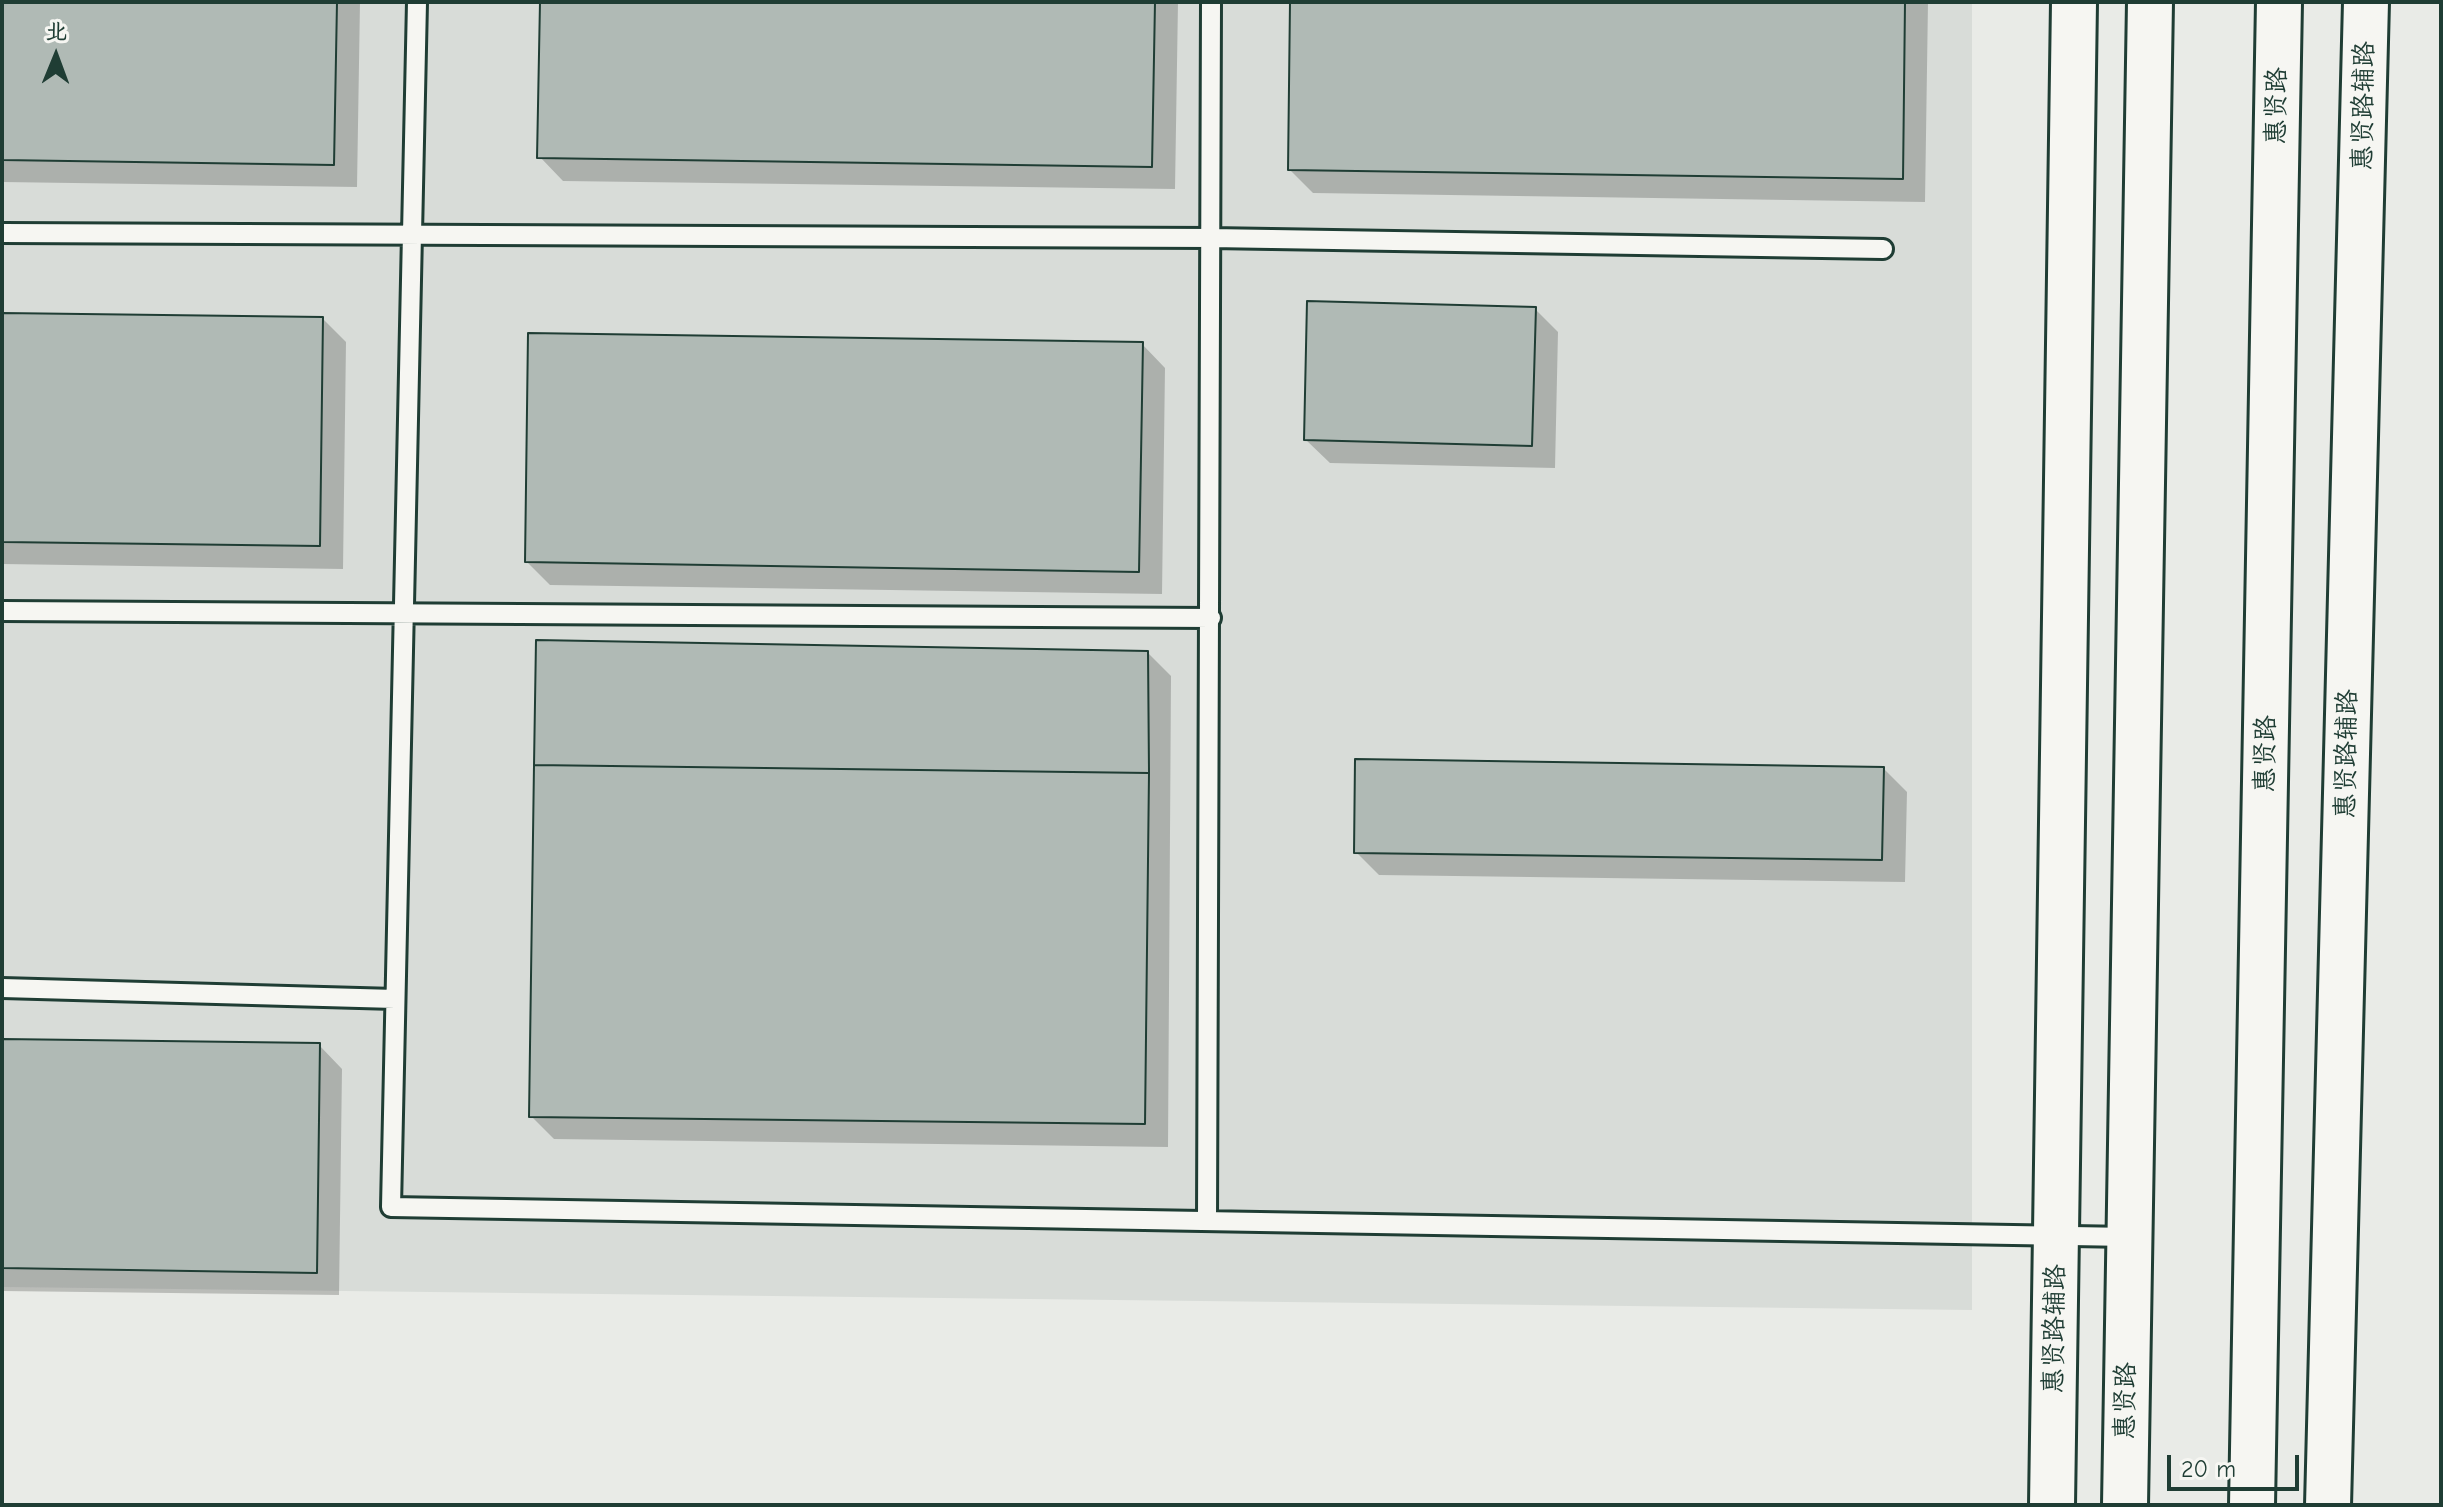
<!DOCTYPE html>
<meta charset="utf-8">
<style>
body{margin:0}
#map{position:relative;width:2443px;height:1507px;overflow:hidden;background:#e9ebe7;font-family:"Comic Neue","LXGW WenKai TC",sans-serif}
canvas{display:block}
.frame{position:absolute;inset:0;border:4px solid #1f3d34;pointer-events:none}
.north{position:absolute;left:16px;top:16px;width:80px;height:80px;-webkit-text-stroke:6px #f6f6f2;paint-order:stroke;rotate:1deg;font-size:22px;font-weight:700;line-height:32px;text-align:center;color:#1f3d34}
.north::after{content:'';display:block;margin:auto;width:28px;height:36px;background:#1f3d34;clip-path:polygon(50% 0,100% 100%,50% 72%,0 100%)}
.scale{position:absolute;left:2167px;top:1455px;width:132px;height:36px;box-sizing:border-box;border:4px solid #1f3d34;border-top:0;padding-left:10px;font-size:24px;line-height:28px;white-space:nowrap;color:#1f3d34;-webkit-text-stroke:6px #f6f6f2;paint-order:stroke}
</style>
<div id="map">
<canvas width="2443" height="1507"></canvas>
<div class="frame"></div>
<div class="north">北</div>
<div class="scale">20 m</div>
</div>
<script>
const g = document.querySelector('canvas').getContext('2d');
g.lineJoin = 'round';
function paint(path, color) { g.fillStyle = color; g.fill(path, 'evenodd'); }
function strokePath(path, color, width, dash) { g.strokeStyle = color; g.lineWidth = width; g.lineCap = dash ? 'butt' : 'round'; g.setLineDash(dash || []); g.stroke(path); }
function drawText(font, color, halo, rows, align = 'center') {
  g.font = font + ' "Comic Neue","LXGW WenKai TC",sans-serif'; g.lineWidth = 6; g.setLineDash([]); g.textBaseline = 'middle'; g.strokeStyle = halo; g.fillStyle = color; for (const [text, x, y, turn = 0] of rows) {
    g.save(); g.translate(x, y); g.rotate((+turn || 0) * Math.PI / 180); g.textAlign = isNaN(turn) ? turn : align; if (halo) g.strokeText(text, 0, 0); g.fillText(text, 0, 0); g.restore();
  }
}
const built = new Path2D(`
 M2,2h1970v1308l-1970,-23z`);
const shadow = new Path2D(`
 M2,2h358l-3,185 -355,-5z
 M542,2h636l-3,187 -612,-8 -23,-24z
 M1292,2h636l-3,200 -612,-9 -23,-23z
 M1535,309l23,23 -3,136 -225,-5 -24,-23z
 M2,315l321,4 23,23 -3,227 -341,-5z
 M1142,344l23,24 -3,226 -612,-9 -23,-23z
 M1148,653l23,23 -3,471 -614,-8 -23,-23z
 M1883,768l24,24 -2,90 -526,-7 -23,-23z
 M2,1041l317,4 23,24 -3,226 -337,-4z`);
const building = new Path2D(`
 M2,2h335l-3,163 -332,-5z
 M540,2h615l-3,165 -615,-9z
 M1290,2h615l-2,177 -615,-9z
 M1307,301l229,6 -4,139 -228,-6z
 M2,313l321,4 -3,229 -318,-4z
 M528,333l615,9 -4,230 -614,-10z
 M536,640l612,11 1,122 -615,-8z
 M1355,759l529,8 -2,93 -528,-7z
 M534,765l615,8 -4,351 -616,-7z
 M2,1039l318,4 -3,230 -315,-5z`);
const lane = new Path2D(`
 M417,2l-26,1205 1738,30
 M2,233l1209,5 672,11
 M2,611l1209,7
 M2,988l393,11
 M1207,1221l4,-1219`);
const secondary = new Path2D(`
 M2052,1505l22,-1503
 M2328,1505l38,-1503`);
const primary = new Path2D(`
 M2125,1505l25,-1503
 M2252,1505l27,-1503`);
const streetNames = [
 ["惠贤路",2277,106,-89],
 ["惠贤路辅路",2364,106,-89],
 ["惠贤路",2266,754,-89],
 ["惠贤路辅路",2347,754,-89],
 ["惠贤路辅路",2055,1329,-89],
 ["惠贤路",2126,1401,-89]
];
paint(built, '#d8dcd8');
paint(shadow, '#0003');
paint(building, '#b0bab5');
strokePath(building, '#1f3d34', 2);
strokePath(lane, '#1f3d34', 24);
strokePath(secondary, '#1f3d34', 50);
strokePath(primary, '#1f3d34', 50);
strokePath(lane, '#f6f6f2', 18);
strokePath(secondary, '#f6f6f2', 44);
strokePath(primary, '#f6f6f2', 44);
drawText('26px', '#1f3d34', '#f6f6f2', streetNames);
</script>
